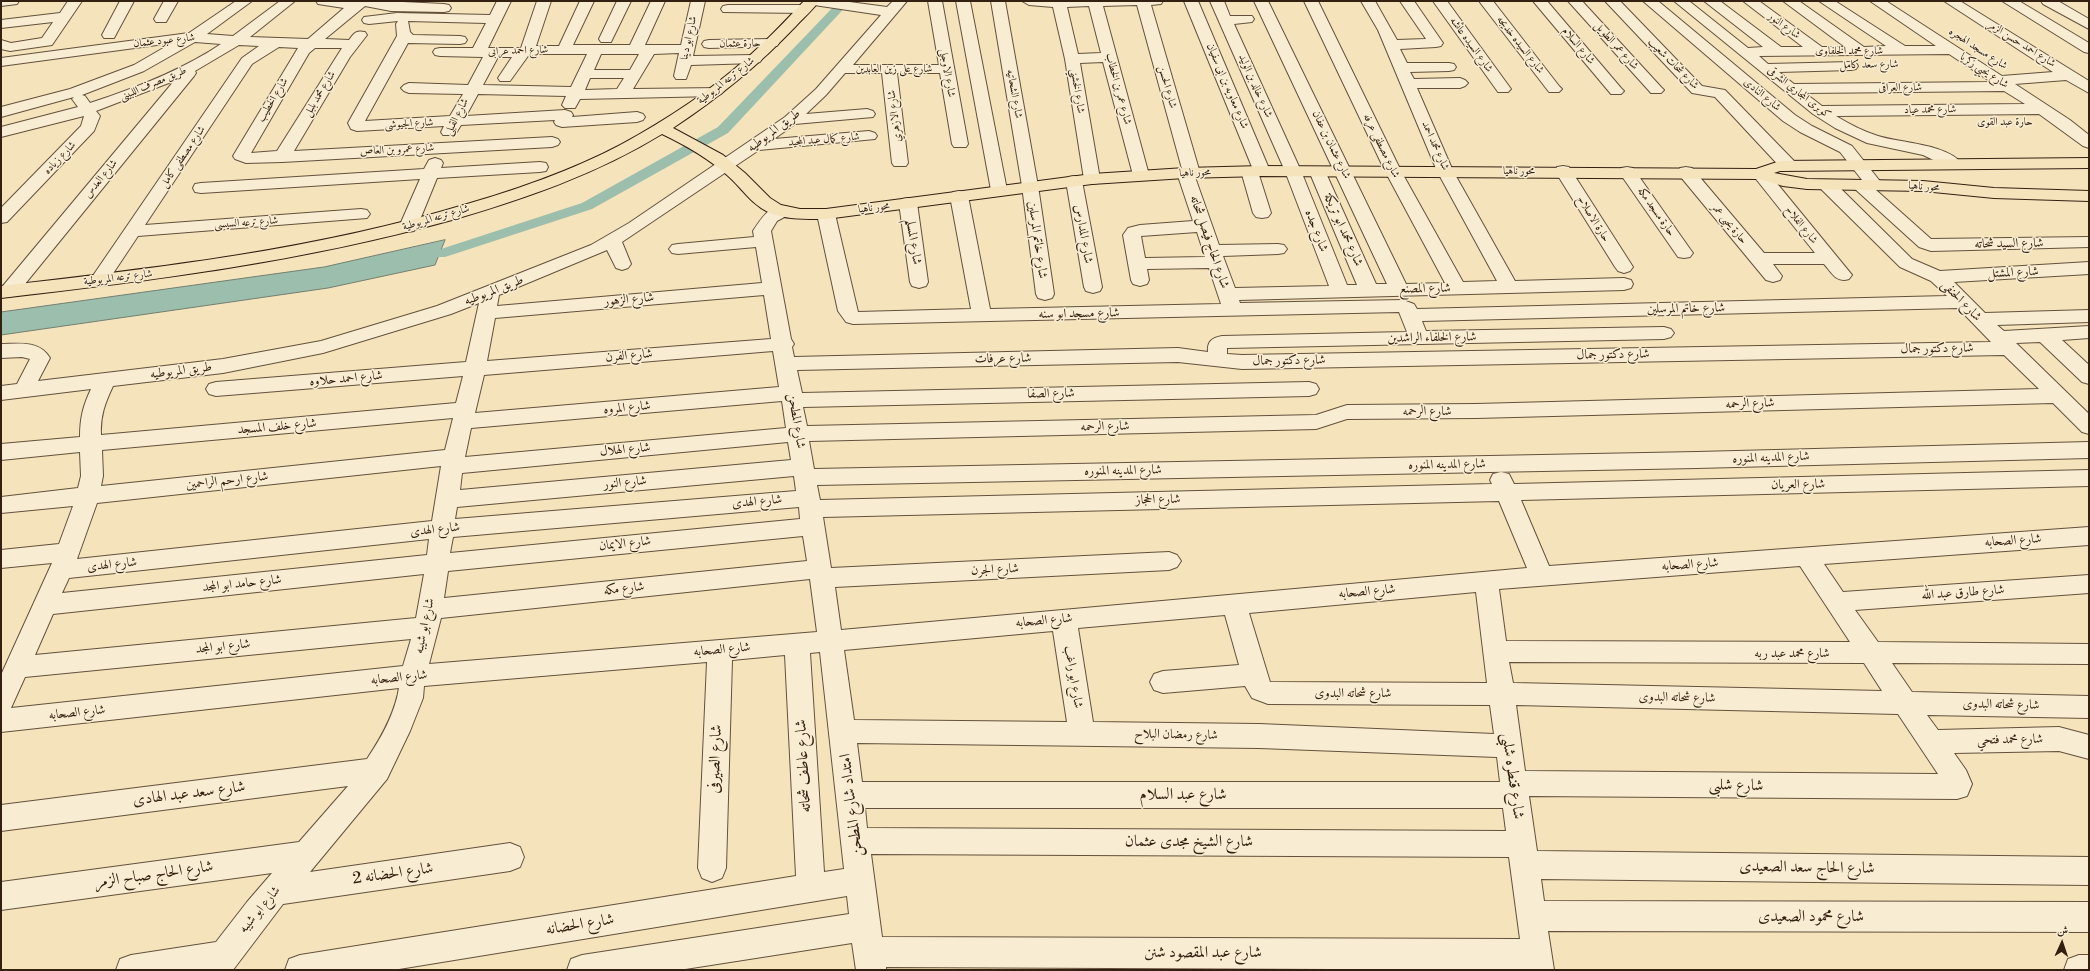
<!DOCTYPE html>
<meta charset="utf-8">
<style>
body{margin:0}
#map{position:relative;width:2090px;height:971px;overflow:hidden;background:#f4e3bb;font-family:"Libre Bodoni",Amiri,serif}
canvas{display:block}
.frame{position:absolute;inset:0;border:2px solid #342011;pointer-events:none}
.north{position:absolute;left:2042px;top:923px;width:40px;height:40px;-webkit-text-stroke:3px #f8edd3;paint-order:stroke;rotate:3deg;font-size:11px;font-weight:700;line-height:16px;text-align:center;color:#342011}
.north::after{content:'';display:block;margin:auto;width:14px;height:18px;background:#342011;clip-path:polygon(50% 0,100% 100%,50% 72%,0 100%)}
</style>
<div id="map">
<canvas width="2090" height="971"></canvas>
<div class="frame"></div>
<div class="north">ش</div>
</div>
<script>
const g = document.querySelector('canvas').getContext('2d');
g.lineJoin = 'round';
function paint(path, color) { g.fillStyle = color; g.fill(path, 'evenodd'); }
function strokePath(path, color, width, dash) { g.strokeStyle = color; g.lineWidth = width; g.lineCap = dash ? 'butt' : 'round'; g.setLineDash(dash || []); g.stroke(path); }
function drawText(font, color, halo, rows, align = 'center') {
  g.font = font + ' "Libre Bodoni",Amiri,serif'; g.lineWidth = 3; g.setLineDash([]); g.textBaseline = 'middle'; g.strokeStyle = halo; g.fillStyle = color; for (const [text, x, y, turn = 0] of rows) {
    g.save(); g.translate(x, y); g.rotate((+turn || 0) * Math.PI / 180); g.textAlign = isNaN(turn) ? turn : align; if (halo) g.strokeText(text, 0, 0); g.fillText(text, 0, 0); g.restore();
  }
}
const water = new Path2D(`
 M445,240l-10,25 -107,23 -327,47v-23l323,-45z`);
const canal = new Path2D(`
 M839,1h12l-123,132 -136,76 -147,48h-10l-2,-3 2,-3 147,-48 136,-76z`);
const minor = new Path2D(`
 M1,1h18l-2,3 -16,2z
 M68,1h14l-30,44 -42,6 -9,-2v-9l10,3 31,-5 11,-16 -52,6v-8l59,-7z
 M120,1h14l-20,37h-10l-2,-3z
 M164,1h14l-12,21h-10l-2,-3z
 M236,1h16l-45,33 26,2 47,-35h15l-45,36 58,2 36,-31 -26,-4 -2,-3h66l62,3 5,1 2,3 -2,3 -5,1 -53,-1 -26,-5 -40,33 24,1c5,-7 7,-10 16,-8l2,3 -17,22 -56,94 258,-14 6,2 2,3 -2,3 -6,2 -270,15 -36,1 -11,-4 -2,-3 65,-108 -19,-1 -27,17 -107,161 216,-16 6,1 3,4 -3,4 -229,18 -32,48 -7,2 -7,-2 -2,-4 152,-222 17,-12 -20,-1 -44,26 1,2 -2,3 -178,219 -7,2 -7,-2v-8l172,-206 -78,30 4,5 -6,15 -87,91 -6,1v-15l80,-82 3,-10 -83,21v-10l77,-20 -6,-8 2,-2 -73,20v-10l69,-18 64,-24 38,-22 -171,23v-8l188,-25zM195,42l26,2c-39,26 -85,44 -131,59l-5,-7 -3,-1 62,-24zM315,48h27l-65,103 -26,2 58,-100z
 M497,1h14l-23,47h33l16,-47h14l-15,45h23l21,-45h14l-21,44h57l21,-44h14l-20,44h36l10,-44h14l-12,55 62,-1 5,1 2,3 -2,3 -5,1 -64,2 -5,14h-10l-2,-3 5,-23 -25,1 -21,35 88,-1 3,3 -3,3 -5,2 -136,3 -5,9h-10l-3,-3 4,-9 -88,-2 -12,22 99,-6 6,2 2,3 -1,2 65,-5 6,2 2,3 -2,3 -6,2 -75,5 -6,-2 -2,-3 1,-2 -94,5 -6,10h-12l-2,-3 3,-6 -87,5 -6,-2 -3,-6 49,-87 -1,-12 2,-3 -29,3 -5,-1 -2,-3 2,-3 33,-4 93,2zM408,21l78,2 -13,25h-33l-5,1 -2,3 2,3 5,1 43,1 -15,28 -59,-2 -5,2 -3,3 3,3 5,2 54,1 -13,22 -85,5 43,-78 52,1 5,-1 2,-3 -2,-3 -5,-1 -47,-1 -3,-3zM539,54h48l-16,33 -88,-2 15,-28h14l-14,21 2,3h10l18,-25zM601,54h38l-9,16h-36zM590,78h34l-7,11 -32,1z
 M617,1h14l-20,41h-10l-2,-3z
 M807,1h35l45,6 6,-6h14l-54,64h86l-11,-64h14l26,143 -2,3h-12l-2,-3 -12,-71h-43l11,90 -2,3h-12l-2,-3 -10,-90h-37l-19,22 -20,19 61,-5 6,2 2,3 -2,3 -78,7 -21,15 95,-8 6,2 2,3 -2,3 -116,11 -137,92 9,22 -3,4 -6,2 -6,-2 -9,-18 -108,45 -2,11 265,-23 -6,-36 -78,7 -6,-1 -3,-4 3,-4 6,-1 76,-7 -1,-6c9,-13 17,-28 35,-24l3,4 -3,4 -11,6 -6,10 20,108 3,5 -2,3 2,10 384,-9 30,4c-1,-11 4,-14 14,-16l185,-4 -8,-20 -546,12 -7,-2 -8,-11 -21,-97 3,-4 6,-1 6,1 3,4 23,98 113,-3 -21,-113 3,-4 6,-1 6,1 3,4 22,113 231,-5 -12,-36 -62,1 2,11 -2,4 -7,2 -7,-2 -2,-4 -8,-45 5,-7 12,-3 53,-4 -16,-48 5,-4 -45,-164 -34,1 46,169 -2,4 -6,1 -6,-1 -2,-4 -30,-113 -23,1 20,116 -2,4 -6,1 -6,-1 -2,-4 -19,-120 -12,-52 -24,-2 -7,-4h141l-2,3 -10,1 49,168 -5,4 24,68 59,-1 6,1 3,4 -3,4 -6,1 -55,2 12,32 94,-2 -44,-115 -75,-170h14l6,15h22l2,3 -2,3 -18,2 67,147 46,114h10l-48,-114 2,-4h12l2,4 51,113h11l-133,-283h14l138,283 39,-1 -60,-112 -81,-170h14l83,170 62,111 34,-1 -60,-110 -59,-141 -17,-29h14l22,39 29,-1 -26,-38h14l29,42 -2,3 -5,1 -36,2 7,14h42l5,1 2,3 -2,3 -5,1 -39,1 4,7 46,-1 5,2 3,3 -3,3 -5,2h-43l36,83 62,110 109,-3 7,2 2,4 -2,4 -7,2 -385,10 1,3 163,-3 11,4 3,5 530,-13 -16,-15 -31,-14 -79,-78 -2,-4 2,-4 6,-1 6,1 79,78 28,12 149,-9v12l-135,8 31,31 104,-3v12l-92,3 7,6 85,-5v12l-27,2 27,25v19l-7,-2 -42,-40 -24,1 73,71v20l-7,-2 -29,-29 -577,15 -129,1 -31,10 -507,12 5,28 883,-17 392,-10v16l-392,10 -880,17 3,15 672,-16 -2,-4 3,-6 8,-2 8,2 5,10 575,-14v16l-568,14 28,66 540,-39v18l-265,19 19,28 246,-17v18l-234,17 23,32 211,2v20l-197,-1 20,29 177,4v22l-162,-3 11,15 121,-3 30,8v24l-30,-8 -105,2 12,17 6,14 -5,12 -10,3 -428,-3 8,55 552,6v28l-548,-6 3,22 545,1v30l-541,-1 6,39 -668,-3v3h-30l-4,-27 -173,27h-112l4,-11 11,-4 267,-41 -2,-18 -454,74h-108l4,-11 11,-4 496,-79 -11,-221 -53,5 -6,208 -4,10 -10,4 -10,-4 -4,-10 9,-206 -283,24 -1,12 -13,33 -23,48 -77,93 200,-29 10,4 4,10 -4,10 -10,4 -227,33 -50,66h-117l4,-11 11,-4 85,-13 31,-40 25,-29 -271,37v-28l298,-40 49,-56 -347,45v-26l366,-46c14,-21 28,-45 32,-71l-398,44v-57l51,-112 -51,5v-18l58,-6 14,-38 -72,7v-16l77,-9 3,-12 -1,-24 -79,8v-16l79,-7c0,-19 3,-31 11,-48l-90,11v-14l16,-2 13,-25 -8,-2 -21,1v-14c18,0 38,-4 49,14l-12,23 185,-22 98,-18 116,-35 154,-61 38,-22 156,-106 31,-28 65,-74 -67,-10zM1089,6l12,47 -23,1 -11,-47zM1197,232l8,25 -60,1 -4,-22zM764,295l7,44 -284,22 8,-43zM479,303l-13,59 -250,20 -7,2 -3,5 3,5 7,2 247,-20 -7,27 -355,32c-1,-19 4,-32 12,-49l110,-13 100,-20 128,-39zM1958,308l33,34 -749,13 -15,-1v-6l437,-9 7,-2 3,-4 -3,-4 -7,-2 -238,4 -4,-10zM773,351l6,36 -304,26 9,-38zM2004,355l35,34 -563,15 -129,1 -31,10 -509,11 -4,-19 506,-11 7,-2 3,-5 -3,-5 -7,-2 -507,11 -5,-23 381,-8 64,7zM782,401l4,27 -321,29 6,-29zM453,418l-8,32 -344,36 2,-10 -1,-26zM788,442l3,18 -331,30 2,-17zM441,466l-9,55 -355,38 20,-56zM794,476l2,15 -341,28 2,-12zM1499,501l28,67 -686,62 -6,-43 334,-17 8,-3 4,-6 -4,-6 -8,-3 -338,16 -8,-51zM799,507l1,12 -350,34 3,-16zM803,536l4,25 -363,37 4,-27zM429,539l-2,16 -365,38 7,-15zM1800,566l50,76 -344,-1 -7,-52zM424,574l-8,44 -381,37 18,-41zM810,579l7,53 -388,32 12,-46zM1476,592l11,91 -217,-1 -21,-69zM1225,615l14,50 -76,6 -9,3 -4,8 4,8 9,3 82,-7 7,12 16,6 222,1 4,29 -235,-10 -166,-2 -15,-94zM1053,631l14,91 -213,-2 -10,-70zM411,639l-8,27 -392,42 14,-31zM820,652l24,217 -20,3 -14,-219zM1509,662l355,1 18,28 -369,-8zM1516,705l382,9 40,60 -413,-3zM857,743l402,5 238,9 3,25h-638zM865,808h638l3,23 -639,-3zM871,854l638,3 11,82 -638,-2z
 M956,1h14l37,189 -2,4 -6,1 -6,-1 -2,-4z
 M991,1h14l33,185 16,108 -2,4 -7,2 -7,-2 -2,-4 -14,-108z
 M1184,1h14l72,170 -2,4h-9l12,38 -3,4 -6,1 -6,-1 -3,-4 -12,-42 2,-4h9z
 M1433,1h14l64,88 -3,3h-10z
 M1479,1h14l66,85 3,3 -3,3h-10z
 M1533,1h14l74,87 3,3 -3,3h-10z
 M1568,1h14l79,86 3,3 -3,3h-10z
 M1605,1h15l82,85 23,4 70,72 2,4 -2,4h-12l-68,-73 -23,-4z
 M1643,1h15l137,114 17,11 40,20 31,39 -2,4 -5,1 55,49 158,-2v10l-158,4 -12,-4 -64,-58 -2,-4 2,-4 7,-1 -22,-28 -40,-20 -17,-11z
 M1674,1h15l59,47 15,-1 -59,-46h16l61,46h22l-60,-46h16l63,46h23l-62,-46h16l65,46 22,-1 -67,-45h16l70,45h31l-66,-45h16l116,75 51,-4 -109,-71h16l129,80v12l-23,-13 -51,4 55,36 19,15v13l-6,-2 -44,-32 -203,2c13,8 27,15 42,20 22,7 70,8 84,28l-2,3h-12l-25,-12 -56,-12 -32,-15 -22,-14zM1949,54l42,28 -197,2 -15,-12 72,-2 5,-1 2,-3 -2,-3 -5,-1 -83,2 -9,-8zM2004,91l21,13 -203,2 -17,-13z
 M2002,1h17l70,42v10l-5,-1z
 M2041,1h17l31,18v10l-46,-25z
 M728,5h76l5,1 2,3 -2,3 -5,1 -81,-1 -2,-3 2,-3z
 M772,39l5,1 2,3 -2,3 -68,2 -5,-1 -2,-3 2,-3 5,-1z
 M435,158l6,2 2,3 -2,5 99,-6 6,1 2,4 -2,4 -6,1 -103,6 -20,49 -3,4 -6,1 -6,-1 -3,-4 21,-48 -219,14 -6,-1 -2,-4 2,-4 6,-1 223,-14 5,-9z
 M1563,166l6,1 64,100 -3,4 -6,2 -6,-2 -3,-4 -60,-96 2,-4z
 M1627,167l6,1 57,81 3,4 -3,4 -6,1 -6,-1 -59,-85 2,-4z
 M1686,167l6,1 72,85h51l-63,-79 2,-4h12l86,105 -3,4c-13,4 -17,-6 -25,-15h-51l9,12 -2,4 -7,2 -7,-2 -86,-104 -2,-4 2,-4z
 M1074,176l6,1 2,4 20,106 -2,4 -7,2 -7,-2 -2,-4 -18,-106 2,-4z
 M908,198l6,1 3,4 11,79 -2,4 -7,2 -7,-2 -2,-4 -11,-79 3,-4z
 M2079,955h10v15h-25l4,-11z`);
const major = new Path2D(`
 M804,1h15c-6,9 -16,17 -23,25 -37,39 -78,72 -123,102l50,27 22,18 25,25 11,7 19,4h26l266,-35 93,-6 77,-2 494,3 24,-8 309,-3v10l-309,3 -6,2 33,6 116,2 71,7 95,3v10l-95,-3 -71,-7 -116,-2 -24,-3 -24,-7 -497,-3 -77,2 -93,6 -266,35c-19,0 -40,1 -58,-7 -17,-8 -27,-25 -41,-37 -19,-17 -42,-30 -65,-41 -65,40 -138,65 -210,86 -151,42 -296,60 -451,78v-12c157,-18 314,-36 466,-82 58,-17 118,-38 171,-69 44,-25 87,-55 123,-90 15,-14 29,-29 43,-44z`);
const farStreetnames = [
 ["شارع النور",1784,26,36],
 ["شارع ابو دينا",689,38,-78],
 ["شارع عبود عثمان",164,41,-6],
 ["حارة عثمان",740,44,-1],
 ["شارع احمد حسن الزمر",2021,44,32],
 ["شارع السيده عائشه",1471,45,54],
 ["شارع السيده خديجه",1520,45,52],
 ["شارع السلام",1578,46,50],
 ["شارع عمر الطويل",1616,46,48],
 ["شارع مسجد الهجره",1978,49,33],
 ["شارع احمد عرابى",518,51,-2],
 ["شارع محمد الخلفاوى",1849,51],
 ["شارع شحات شعيب",1673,64,45],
 ["شارع سعد كامل",1869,65,-1],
 ["شارع على زين العابدين",894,69],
 ["شارع يحيي زكريا",1984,71,33],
 ["شارع الاوجلى",947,73,80],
 ["شارع ترعه المريوطية",726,81,-38],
 ["طريق مصرف اللبينى",153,84,-23],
 ["شارع معاويه بن ابى سفيان",1227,86,67],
 ["شارع خالد بن الوليد",1255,86,66],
 ["شارع الحسن",1167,87,74],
 ["شارع العراقى",1900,88,-1],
 ["شارع عمر بن الخطاب",1118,89,75],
 ["شارع الخشني",1077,91,81],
 ["كوبرى المجاري الشرقى",1799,93,38],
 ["شارع محمد بلبل",320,94,-59],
 ["شارع الشحاتيه",1014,94,80],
 ["شارع النادى",1762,95,40],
 ["شارع الخطيب",273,100,-59],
 ["شارع محمد عياد",1930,110,-1],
 ["شارع الازهري",895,116,-97],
 ["شارع القبلى",457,117,-63],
 ["حارة عبد القوى",2005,122],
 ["شارع الجيوشى",409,124,-3],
 ["شارع كمال عبد المجيد",824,140,-5],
 ["شارع عثمان بن عفان",1331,145,64],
 ["شارع مصطفى عرفه",1381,146,64],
 ["شارع محمد احمد",1435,146,66],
 ["شارع عمرو بن العاص",397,150,-3],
 ["شارع مصطفى كامل",183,157,-56],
 ["شارع زياده",60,158,-46],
 ["محور ناهيا",1519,171],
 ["محور ناهيا",1195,173,-2],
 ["شارع العدس",101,179,-51],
 ["محور ناهيا",1924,187,4],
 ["محور ناهيا",874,208,-7],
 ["حارة مسجد مكه",1656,212,55],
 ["شارع ترعه المريوطية",436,218,-16],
 ["حارة الاصلاح",1593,219,58],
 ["شارع ترعه السيسى",246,223,-4],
 ["حارة يحيى عمر",1729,224,50],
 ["شارع الفلاح",1801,225,51],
 ["شارع ترعه المريوطية",118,278,-7]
];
const streetNames = [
 ["طريق المريوطيه",774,131,-37],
 ["شارع محمد ابو تريكة",1343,230,66],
 ["شارع جده",1316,231,69],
 ["شارع المدارس",1083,234,80],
 ["شارع خاتم المرسلين",1037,240,82],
 ["شارع المسلم",913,242,81],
 ["شارع الحاج فيصل شحاته",1209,242,71],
 ["شارع السيد شحاته",2009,244,-1],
 ["شارع المشتل",2013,273,-3],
 ["شارع المصنع",1425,289,-1],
 ["طريق المريوطيه",494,291,-21],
 ["شارع الزهور",629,300,-5],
 ["شارع الحنفى",1961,301,46],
 ["شارع خاتم المرسلين",1686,309,-1],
 ["شارع مسجد ابو سنه",1079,314,-1],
 ["شارع الخلفاء الراشدين",1432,338,-1],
 ["شارع دكتور جمال",1937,349,-1],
 ["شارع دكتور جمال",1613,355,-1],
 ["شارع الفرن",629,356,-5],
 ["شارع عرفات",1003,359,-1],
 ["شارع دكتور جمال",1289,361,-1],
 ["طريق المريوطيه",181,371,-7],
 ["شارع احمد حلاوه",346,379,-5],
 ["شارع الصفا",1051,394,-1],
 ["شارع الرحمه",1750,404,-2],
 ["شارع المروه",627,408,-5],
 ["شارع الرحمه",1427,412],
 ["شارع المطحن",796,421,81],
 ["شارع خلف المسجد",277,427,-5],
 ["شارع الرحمه",1105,427,-1],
 ["شارع الهلال",625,450,-5],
 ["شارع المدينه المنوره",1771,458,-2],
 ["شارع المدينه المنوره",1447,465,-1],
 ["شارع المدينه المنوره",1123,471,-1],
 ["شارع ارحم الراحمين",227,481,-6],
 ["شارع النور",625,483,-5],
 ["شارع العريان",1798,485,-1],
 ["شارع الحجاز",1158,500,-1],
 ["شارع الهدى",757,502,-5],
 ["شارع الهدى",435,530,-6],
 ["شارع الصحابه",2013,541,-4],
 ["شارع الايمان",625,544,-6],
 ["شارع الهدى",112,565,-6],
 ["شارع الصحابه",1690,565,-4],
 ["شارع الجرن",995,570,-3],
 ["شارع حامد ابو المجد",242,584,-6],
 ["شارع مكه",624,589,-6],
 ["شارع الصحابه",1367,592,-5],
 ["شارع طارق عبد الله",1963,593,-4],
 ["شارع الصحابه",1044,621,-5],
 ["شارع ابو شيبه",425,626,-78],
 ["شارع ابو المجد",223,647,-6],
 ["شارع الصحابه",722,650,-5],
 ["شارع محمد عبد ربه",1792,654],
 ["شارع ابو راغب",1073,677,81],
 ["شارع الصحابه",399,678,-6],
 ["شارع شحاته البدوى",1353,694],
 ["شارع شحاته البدوى",1677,698,1],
 ["شارع شحاته البدوى",2001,705,1],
 ["شارع الصحابه",77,713,-6],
 ["شارع رمضان البلاح",1176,735,1],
 ["شارع محمد فتحي",2010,740,-1],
 ["شارع ابو شيبه",260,910,-50]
];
const nearStreetnames = [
 ["شارع الصيرفى",716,759,-88],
 ["شارع عاطف شحاته",804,766,-93],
 ["شارع قنطره شلبى",1512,776,82],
 ["شارع شلبى",1736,786,1],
 ["شارع سعد عبد الهادى",189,794,-7],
 ["شارع عبد السلام",1183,795],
 ["امتداد شارع المطحن",852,805,-97],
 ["شارع الشيخ مجدى عثمان",1189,842],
 ["شارع الحاج سعد الصعيدى",1807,868,1],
 ["شارع الحضانه 2",393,874,-8],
 ["شارع الحاج صباح الزمر",154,875,-8],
 ["شارع محمود الصعيدى",1811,917],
 ["شارع الحضانه",580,925,-9],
 ["شارع عبد المقصود شنن",1203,953]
];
paint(water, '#9cbead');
strokePath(water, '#727f6f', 1);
paint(canal, '#9cbead');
strokePath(minor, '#64513c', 2);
strokePath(major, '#342011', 2);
paint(minor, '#f8edd3');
paint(major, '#f4e3bb');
drawText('11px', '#342011', '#f8edd3', farStreetnames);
drawText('13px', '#342011', '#f8edd3', streetNames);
drawText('16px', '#342011', '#f8edd3', nearStreetnames);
</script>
